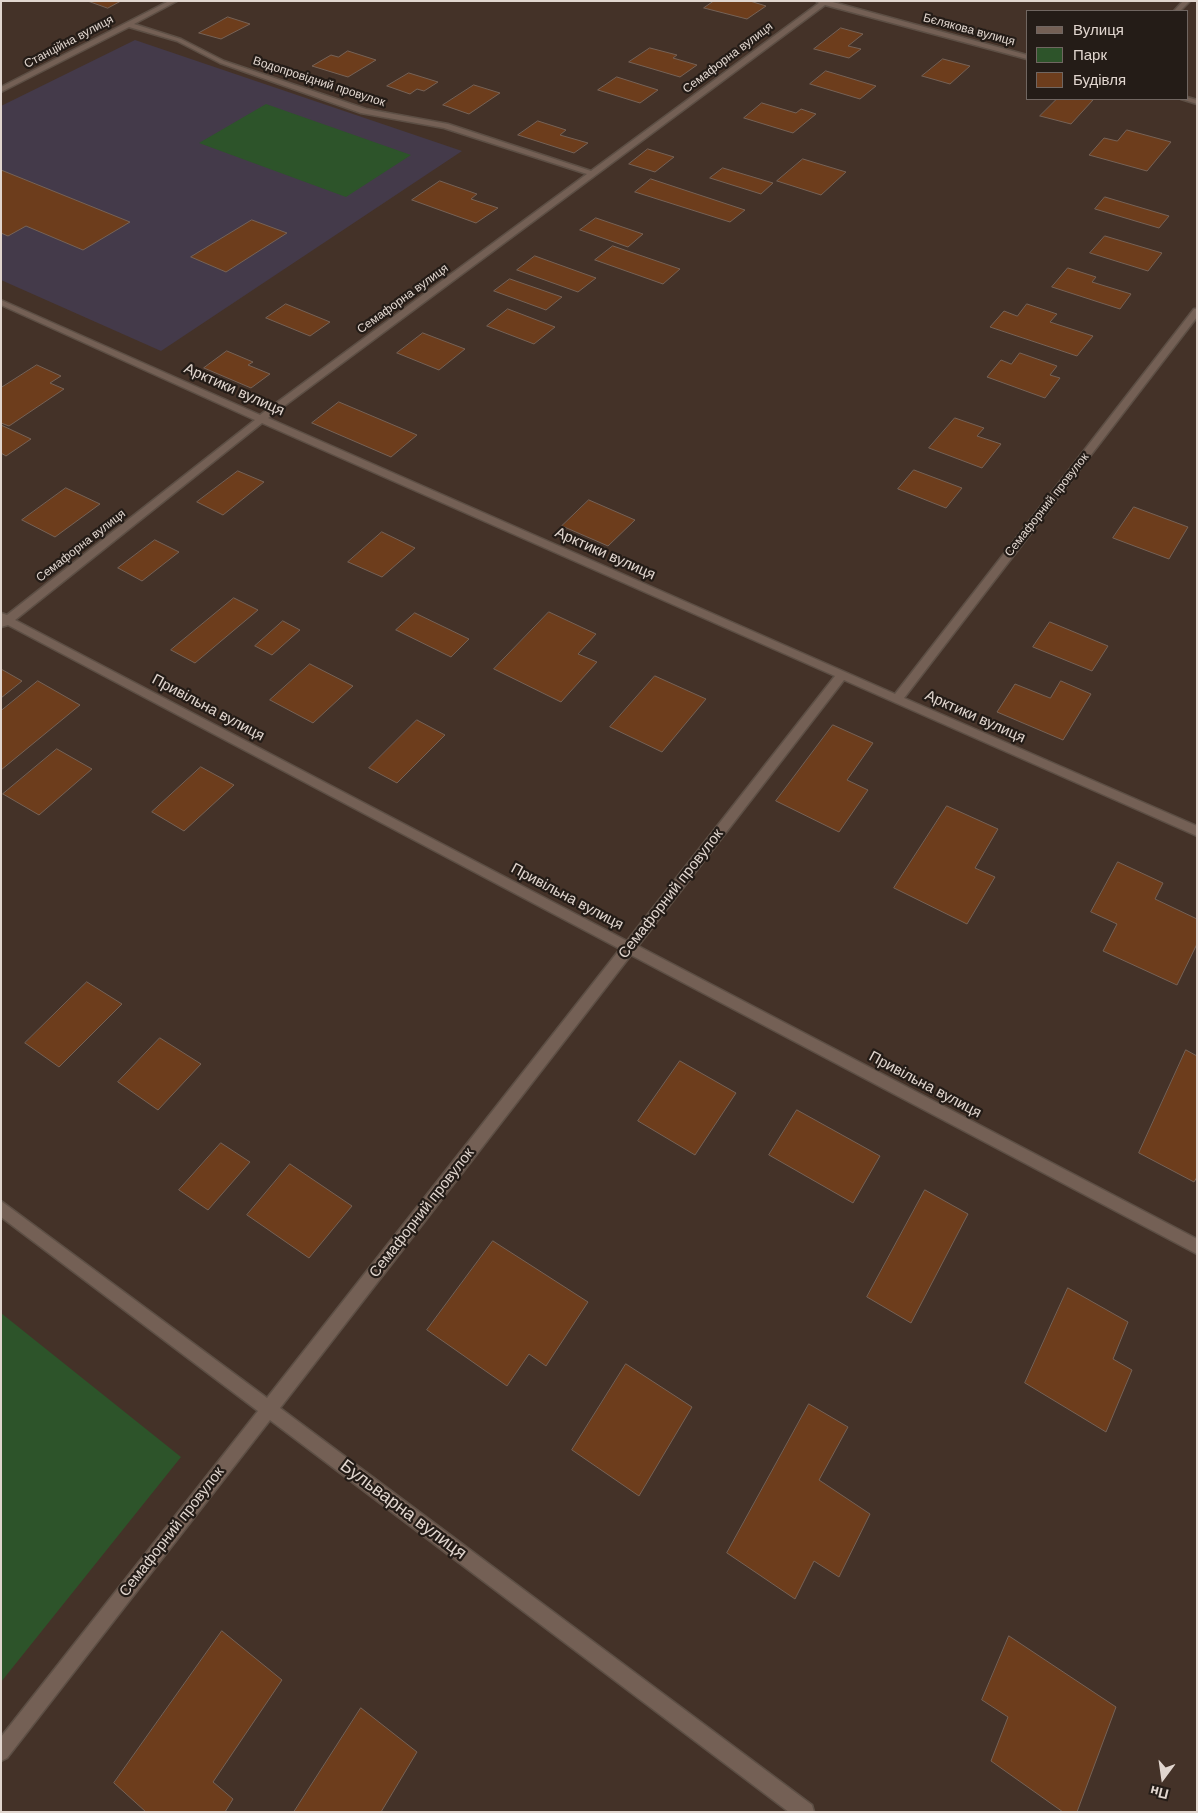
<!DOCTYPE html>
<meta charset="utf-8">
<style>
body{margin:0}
#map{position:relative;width:1198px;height:1813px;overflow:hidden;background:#443228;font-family:Helvetica,sans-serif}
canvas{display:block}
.frame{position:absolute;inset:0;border:2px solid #e1d6cf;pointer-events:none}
.legend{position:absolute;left:1026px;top:10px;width:162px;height:90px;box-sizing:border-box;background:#241c17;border:1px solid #706661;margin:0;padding:6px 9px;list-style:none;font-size:15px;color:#e1d6cf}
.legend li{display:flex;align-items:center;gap:10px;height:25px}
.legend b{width:25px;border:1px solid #706661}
.north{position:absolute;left:1138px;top:1753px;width:50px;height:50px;-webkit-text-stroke:4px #241c17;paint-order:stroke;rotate:194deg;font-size:14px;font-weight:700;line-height:20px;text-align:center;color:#e1d6cf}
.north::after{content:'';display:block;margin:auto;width:18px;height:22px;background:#e1d6cf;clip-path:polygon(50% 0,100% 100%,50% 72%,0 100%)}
</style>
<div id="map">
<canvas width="1198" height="1813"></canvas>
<div class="frame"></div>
<ul class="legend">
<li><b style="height:6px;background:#746055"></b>Вулиця</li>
<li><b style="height:14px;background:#2d542a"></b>Парк</li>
<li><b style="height:14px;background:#6d3d1c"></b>Будівля</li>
</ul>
<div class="north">Пн</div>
</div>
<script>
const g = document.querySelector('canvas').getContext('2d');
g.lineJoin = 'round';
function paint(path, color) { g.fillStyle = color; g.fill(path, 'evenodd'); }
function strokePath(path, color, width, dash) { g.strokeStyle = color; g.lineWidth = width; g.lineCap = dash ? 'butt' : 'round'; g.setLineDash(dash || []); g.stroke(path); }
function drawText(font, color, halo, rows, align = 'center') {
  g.font = font + ' Helvetica,sans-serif'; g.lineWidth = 4.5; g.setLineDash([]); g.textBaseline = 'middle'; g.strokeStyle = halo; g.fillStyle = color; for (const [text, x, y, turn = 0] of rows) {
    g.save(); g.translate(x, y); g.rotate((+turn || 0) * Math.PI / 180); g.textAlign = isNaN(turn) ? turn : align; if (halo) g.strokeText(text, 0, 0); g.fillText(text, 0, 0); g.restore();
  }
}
const education = new Path2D(`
 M135,40l327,111 -301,200 -160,-71v-174z`);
const green = new Path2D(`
 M266,104l145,51 -65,42 -147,-54z
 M1,1313l180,144 -180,225z`);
const building = new Path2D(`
 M88,1h33l-13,7z
 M714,1h36l16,5 -19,13 -43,-11z
 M228,17l22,7 -29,15 -22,-6z
 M841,28l22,6 -15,12 13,3 -12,9 -35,-9z
 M650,48l27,7 -4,3 24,7 -17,12 -51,-15z
 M348,51l28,9 -28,17 -36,-11 19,-11 7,2z
 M943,59l27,7 -20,18 -28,-8z
 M826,71l50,15 -16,13 -50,-15z
 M409,73l29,9 -14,9 -7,-2 -7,5 -23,-8z
 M617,77l41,13 -18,13 -42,-13z
 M474,85l26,8 -31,21 -26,-9z
 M1057,99h30l6,1 -22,24 -31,-8z
 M762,103l34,10 5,-4 15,5 -23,19 -49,-15z
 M538,121l28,9 -6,5 28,8 -14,10 -56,-18z
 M1127,130l44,12 -24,29 -58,-16 15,-17 13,3z
 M648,149l26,8 -19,15 -26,-8z
 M803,159l43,13 -25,23 -44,-14z
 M723,168l50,15 -12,11 -51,-16z
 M1,170l129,52 -47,28 -57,-24 -18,10 -7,-3z
 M651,179l94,31 -15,12 -95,-30z
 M440,181l37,13 -6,5 27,9 -22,15 -64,-23z
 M1105,197l64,19 -10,12 -64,-19z
 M596,218l47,16 -15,13 -48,-17z
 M252,220l35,13 -61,39 -35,-15z
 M1105,236l57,17 -14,18 -58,-18z
 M613,246l67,23 -17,15 -68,-24z
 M535,256l61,22 -18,14 -61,-22z
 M1068,268l28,9 -4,5 39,12 -11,15 -68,-22z
 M510,279l52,18 -16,13 -52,-19z
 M286,304l44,18 -20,14 -44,-18z
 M1027,304l30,10 -7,8 43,14 -16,20 -87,-29 14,-16 13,5z
 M508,309l47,18 -21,17 -47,-18z
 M423,333l42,16 -26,21 -42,-17z
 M227,351l26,11 -5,3 22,9 -19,14 -47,-20z
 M1020,353l37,13 -7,9 10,3 -15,20 -58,-21 14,-17 10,4z
 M37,365l24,11 -11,7 14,6 -55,37 -8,-3v-35z
 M339,402l78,33 -26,22 -79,-34z
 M955,418l29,10 -7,8 24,8 -19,24 -53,-20z
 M1,425l30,14 -25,17 -5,-3z
 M914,470l48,18 -16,20 -48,-19z
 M238,471l26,11 -41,33 -26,-13z
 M66,488l34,16 -45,33 -33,-17z
 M589,500l46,20 -27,26 -46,-20z
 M1134,507l54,20 -19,32 -56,-21z
 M382,532l33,16 -33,29 -34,-15z
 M155,540l24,12 -37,29 -24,-13z
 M234,598l24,12 -63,53 -24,-13z
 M549,612l47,22 -18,20 19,8 -36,40 -67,-33z
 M415,613l54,26 -18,18 -55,-27z
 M283,621l17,9 -28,25 -17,-9z
 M1050,622l58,24 -16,25 -59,-24z
 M310,664l43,22 -40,37 -43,-23z
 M1,669l21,12 -21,17z
 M655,676l51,23 -44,53 -52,-25z
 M38,681l42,24 -79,65v-59z
 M1061,681l30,13 -28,46 -66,-28 18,-28 35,14z
 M417,720l28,15 -48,48 -28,-15z
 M833,725l40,18 -26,37 21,10 -29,42 -63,-31z
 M57,749l35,20 -53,46 -36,-21z
 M201,767l33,18 -50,46 -32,-19z
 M947,806l51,23 -23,39 20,9 -28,47 -73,-36z
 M1118,862l45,21 -8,16 42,20v25l-20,41 -74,-34 14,-27 -26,-12z
 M87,982l35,22 -63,63 -34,-24z
 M160,1038l41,26 -43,46 -40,-28z
 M1186,1050l11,6v121l-3,5 -55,-29z
 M680,1061l56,32 -41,62 -57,-34z
 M797,1110l83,46 -27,47 -84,-48z
 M221,1143l29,19 -42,48 -29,-20z
 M290,1164l62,42 -43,52 -62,-43z
 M925,1190l43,24 -57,109 -44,-26z
 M493,1241l95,61 -42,64 -17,-12 -22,32 -80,-56z
 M1068,1288l60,34 -15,37 19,11 -26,62 -81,-49z
 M626,1364l66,43 -53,89 -67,-46z
 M809,1404l39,23 -29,53 51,34 -31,63 -25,-16 -19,38 -68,-46z
 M222,1631l60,49 -69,102 20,17 -8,13h-79l-32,-29z
 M1009,1636l107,71 -39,105h-14l-72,-51 17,-44 -26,-17z
 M361,1708l56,44 -36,60h-87z`);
const minor = new Path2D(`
 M169,1h8l-43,23 47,15 43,22 142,48 82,15 143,47 228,-168 -3,-2h13l198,54v4l-202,-54 -557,413 627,276 299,-385h3v8l-293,381 293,128v10l-353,-156 -206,266 559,293v15l-566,-299 -351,453 532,397 2,7h-25l-519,-392 -263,338 -6,3v-24l257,-326 -257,-194v-16l266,197 353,-449 -612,-324 -7,2v-14l6,2 248,-195 -254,-115v-5l259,115 327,-241 -143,-46 -83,-15 -141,-50 -43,-22 -48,-14 -128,65v-5zM262,423l573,253 -208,265 -612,-321z
 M1183,1h7l-10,10h-6z
 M1187,97l10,3v4l-16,-5z`);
const farStreetnames = [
 ["Бєлякова вулиця",969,30,15],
 ["Станційна вулиця",69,42,-28],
 ["Семафорна вулиця",728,58,-37],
 ["Водопровідний провулок",319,82,18],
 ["Семафорна вулиця",403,299,-36],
 ["Семафорний провулок",1047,505,-52],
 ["Семафорна вулиця",81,546,-38]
];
const streetNames = [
 ["Арктики вулиця",234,390,24],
 ["Арктики вулиця",605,554,24],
 ["Привільна вулиця",208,708,28],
 ["Арктики вулиця",975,717,24],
 ["Семафорний провулок",671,894,-52],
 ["Привільна вулиця",567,897,28],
 ["Привільна вулиця",925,1085,28],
 ["Семафорний провулок",422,1213,-52],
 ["Семафорний провулок",172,1532,-52]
];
const nearStreetnames = [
 ["Бульварна вулиця",403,1510,37]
];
paint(education, '#443a4a');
paint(green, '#2d542a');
paint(building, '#6d3d1c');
strokePath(building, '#766256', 1);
strokePath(minor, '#5d4f45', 3);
paint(minor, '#746055');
drawText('12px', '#e1d6cf', '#241c17', farStreetnames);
drawText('15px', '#e1d6cf', '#241c17', streetNames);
drawText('18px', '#e1d6cf', '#241c17', nearStreetnames);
</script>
